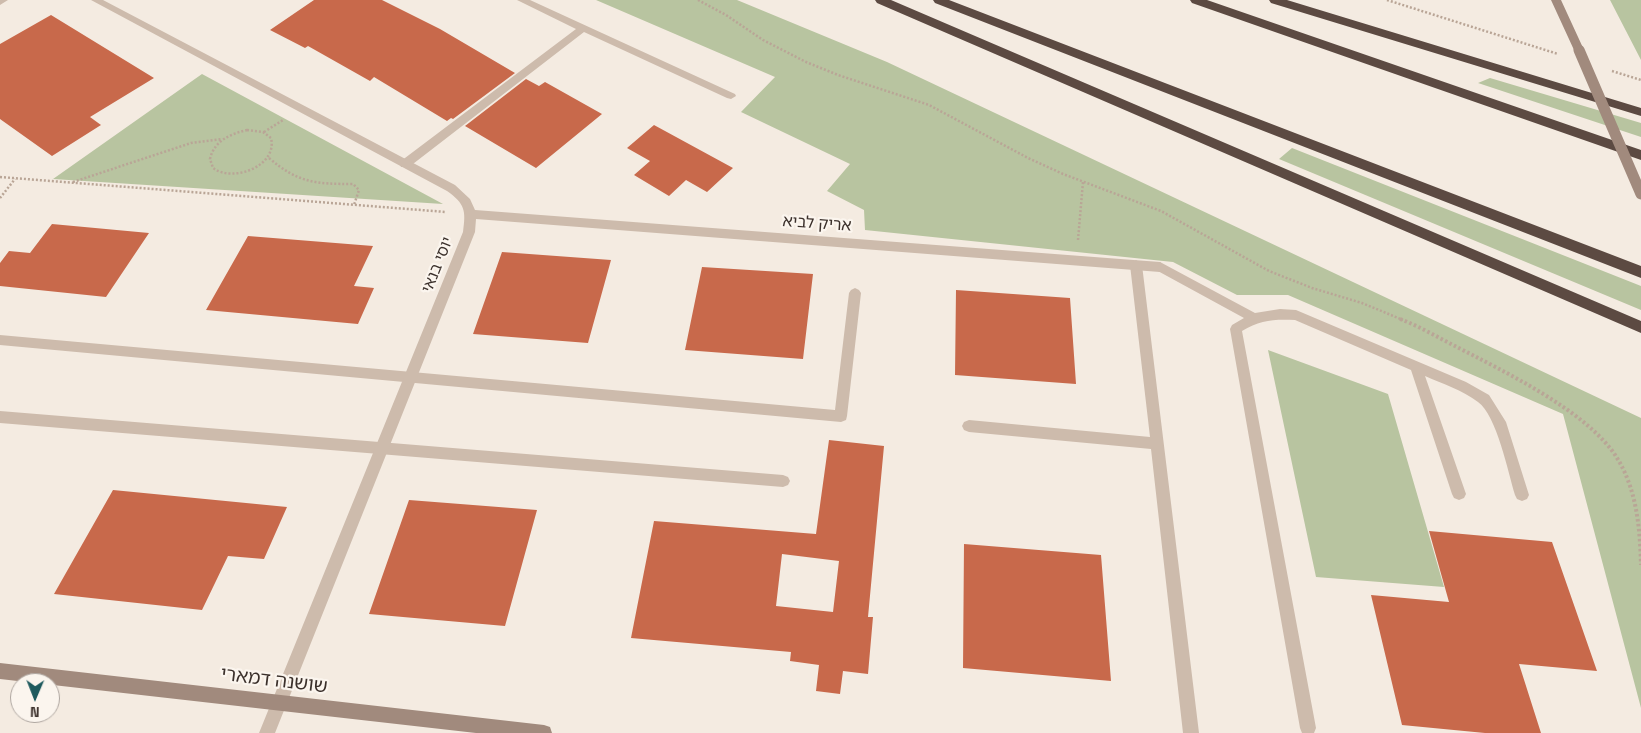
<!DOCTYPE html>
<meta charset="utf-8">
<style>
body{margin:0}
#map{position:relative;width:1641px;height:733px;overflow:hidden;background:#f4ebe1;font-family:"Space Grotesk",sans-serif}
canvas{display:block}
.north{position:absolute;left:10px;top:673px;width:50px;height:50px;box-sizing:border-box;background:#fbf5ee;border:1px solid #aea6a0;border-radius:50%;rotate:181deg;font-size:14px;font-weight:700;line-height:20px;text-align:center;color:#3b302b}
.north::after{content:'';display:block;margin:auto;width:18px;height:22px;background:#1f5a5e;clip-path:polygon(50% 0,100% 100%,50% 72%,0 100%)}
</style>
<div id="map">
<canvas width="1641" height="733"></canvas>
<div class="north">N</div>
</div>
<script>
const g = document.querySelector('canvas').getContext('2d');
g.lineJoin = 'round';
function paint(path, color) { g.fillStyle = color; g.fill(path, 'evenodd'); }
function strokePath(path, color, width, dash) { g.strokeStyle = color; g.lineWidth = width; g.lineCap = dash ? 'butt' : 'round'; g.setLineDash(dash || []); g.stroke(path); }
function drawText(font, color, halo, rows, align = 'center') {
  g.font = font + ' "Space Grotesk","Noto Sans Hebrew",sans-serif'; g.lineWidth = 4.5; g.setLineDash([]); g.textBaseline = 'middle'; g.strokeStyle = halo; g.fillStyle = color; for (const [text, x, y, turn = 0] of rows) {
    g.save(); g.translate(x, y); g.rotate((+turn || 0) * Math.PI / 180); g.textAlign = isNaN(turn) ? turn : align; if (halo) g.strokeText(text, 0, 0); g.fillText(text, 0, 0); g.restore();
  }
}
const green = new Path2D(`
 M596,0h141l150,62 754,356v290l-78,-294 -275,-119h-51l-64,-33 -308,-32 -1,-20 -37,-19 23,-27 -109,-52 34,-35z
 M1610,0h31v60z
 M202,74l241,130 -390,-25z
 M1490,78l151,45v14l-163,-54z
 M1292,148l349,138v24l-362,-151z
 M1268,350l120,44 56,193 -128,-10z`);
const building = new Path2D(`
 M314,0h68l58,29 75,44 -62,46 -2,-1 -4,3 -73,-44 -4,4 -62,-35 -3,2 -35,-18z
 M51,15l103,63 -64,39 11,8 -49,31 -52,-37v-75z
 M526,79l13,7 6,-4 57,32 -66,54 -71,-42z
 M654,125l79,43 -26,24 -21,-12 -17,16 -35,-21 16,-14 -23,-13z
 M52,224l97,9 -43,64 -106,-11v-23l9,-12 21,2z
 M248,236l125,10 -19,40 20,2 -16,36 -152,-14z
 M502,252l109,8 -23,83 -115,-9z
 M702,267l111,7 -10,85 -118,-9z
 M956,290l114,8 6,86 -121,-9z
 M829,440l55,6 -16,171h5l-5,57 -25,-3 -3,23 -24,-3 3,-26 -29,-4 1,-9 -160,-14 23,-117 162,13zM782,554l57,7 -6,51 -57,-6z
 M113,490l174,17 -23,52 -36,-3 -26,54 -148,-16z
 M409,500l128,10 -32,116 -136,-12z
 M1429,531l123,11 45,129 -78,-7 22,69h-56l-83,-8 -31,-130 78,7z
 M964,544l137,11 10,126 -148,-13z`);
const pathFar1 = new Path2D(`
 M698,0l28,15 37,25 43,22 32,13 91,30 99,53 35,16 98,37 108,60 43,17 50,15 41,17
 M1387,0l171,54
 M1612,71l29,9
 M247,130l16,2 8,6c7,28 -38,45 -58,30l-3,-9c4,-18 20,-25 37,-29z
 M264,132l19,-12
 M269,158c29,25 47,26 84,26l6,6 -5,15
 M0,177l446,35
 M73,182l118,-39 31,-4
 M0,198l15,-19
 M1078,240l5,-58`);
const path = new Path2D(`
 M1400,319c19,7 37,18 55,27 48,25 134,66 162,112 20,32 23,71 24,107`);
const service = new Path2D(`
 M0,0h8l-8,5z
 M517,0h13l205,94 1,2 -5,3 -4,-1 -143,-66 -175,135h-8l-1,-3 1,-3 175,-132z
 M1136,260l6,5 57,468h-16l-32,-284 -182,-17 -5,-2 -2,-4 2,-4 5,-2 181,17 -20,-172z
 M1160,262l95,51 25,-4 16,1 170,72 23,13 17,27 23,73 -2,4 -5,2 -5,-2 -2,-4c-7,-23 -18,-79 -37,-93 -16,-12 -35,-18 -53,-26l41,118 -2,4 -5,2 -5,-2 -2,-4 -41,-124 -116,-50c-21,-1 -35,0 -53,11l74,397 -2,5h-12l-2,-5 -70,-399 2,-4 12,-7 -88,-48 -2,-3 2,-3z
 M855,288l4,2 2,3 -14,123 -1,4 -5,2 -841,-77v-10l835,75 14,-117 2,-3z
 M0,411l783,64 5,2 2,4 -2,4 -5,2 -783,-64z`);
const minor = new Path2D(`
 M91,0h12l352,185 15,14 5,11 685,52 6,5 -6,5 -684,-53 -1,13 -200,501h-16l204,-501c3,-22 2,-28 -16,-41z`);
const secondary = new Path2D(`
 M1551,0h10l23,50 -2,2 -3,1 -5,-3z
 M0,663l544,62 6,2 2,6h-76l-476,-54z`);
const motorway = new Path2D(`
 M875,0h16l750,321v12l-764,-330z
 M933,0h16l692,266v12l-706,-275z
 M1190,0h17l434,150v10l-449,-157z
 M1269,0h18l354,108v8l-370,-113z`);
const secondaryBridge = new Path2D(`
 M1579,50l62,144`);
const streetNames = [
 ["אריק לביא",817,224,4],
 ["יוסי בנאי",438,265,-68]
];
const nearStreetnames = [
 ["שושנה דמארי",274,681,7]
];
paint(green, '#b8c4a0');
paint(building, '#c8694b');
strokePath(pathFar1, '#b9a596', 2.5, [2, 2]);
strokePath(path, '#b9a596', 4, [2.5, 2.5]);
paint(service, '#cdbbac');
paint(minor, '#cdbbac');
paint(secondary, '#a18a7d');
paint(motorway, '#5c4a42');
strokePath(secondaryBridge, '#a18a7d', 11);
drawText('16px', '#3b302b', '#fbf5ee', streetNames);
drawText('19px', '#3b302b', '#fbf5ee', nearStreetnames);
</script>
